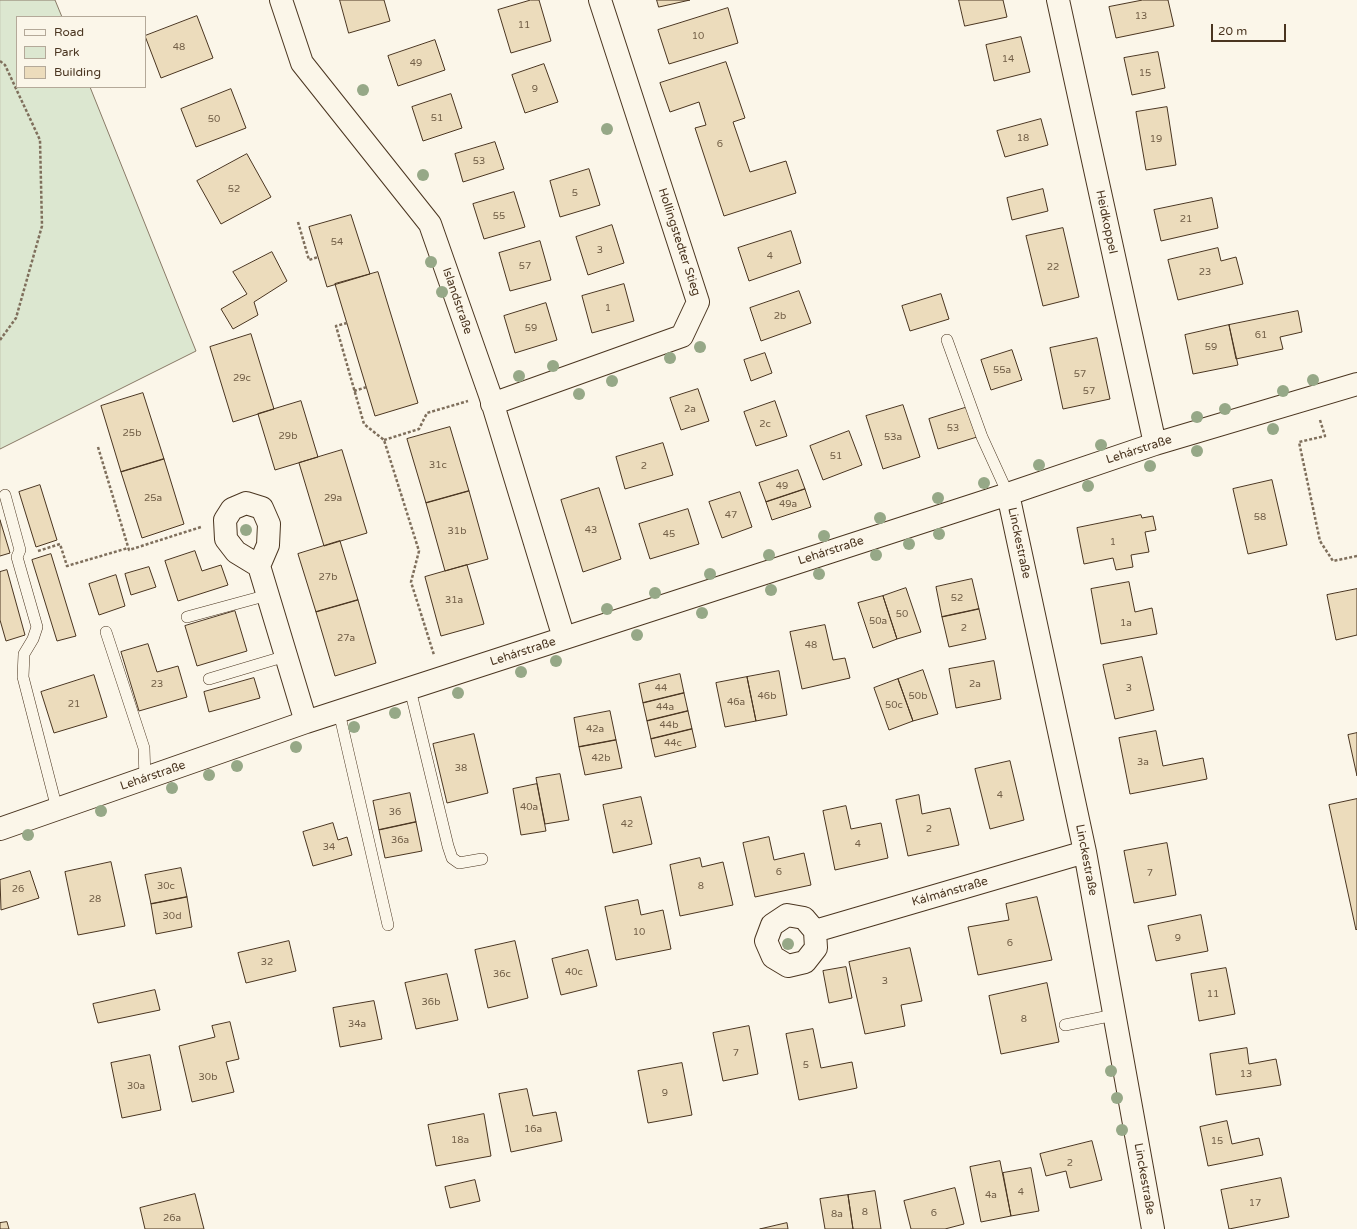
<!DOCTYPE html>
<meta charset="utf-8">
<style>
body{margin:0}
#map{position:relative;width:1357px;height:1229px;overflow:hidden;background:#fbf6e9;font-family:"Varela Round",sans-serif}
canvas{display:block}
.legend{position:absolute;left:16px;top:16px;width:130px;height:72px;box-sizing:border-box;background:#fbf6e9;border:1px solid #b4a999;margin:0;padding:5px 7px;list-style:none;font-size:12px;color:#4a3520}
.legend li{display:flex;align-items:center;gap:8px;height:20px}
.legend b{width:20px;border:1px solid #b4a999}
.scale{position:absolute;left:1211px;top:24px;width:75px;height:18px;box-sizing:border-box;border:2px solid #4a3520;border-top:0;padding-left:5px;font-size:12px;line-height:14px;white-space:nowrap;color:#4a3520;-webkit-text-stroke:3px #fbf6e9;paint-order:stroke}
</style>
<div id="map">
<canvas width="1357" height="1229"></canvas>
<ul class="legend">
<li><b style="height:5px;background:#fbf6e9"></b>Road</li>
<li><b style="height:11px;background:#dce7d0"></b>Park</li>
<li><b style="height:11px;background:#ecdcbc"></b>Building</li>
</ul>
<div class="scale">20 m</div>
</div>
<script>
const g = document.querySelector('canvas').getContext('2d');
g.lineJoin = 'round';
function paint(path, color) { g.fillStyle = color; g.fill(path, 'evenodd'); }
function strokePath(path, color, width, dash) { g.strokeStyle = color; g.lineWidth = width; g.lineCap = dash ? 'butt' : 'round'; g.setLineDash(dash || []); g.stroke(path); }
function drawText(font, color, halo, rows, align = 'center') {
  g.font = font + ' "Varela Round",sans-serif'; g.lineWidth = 3; g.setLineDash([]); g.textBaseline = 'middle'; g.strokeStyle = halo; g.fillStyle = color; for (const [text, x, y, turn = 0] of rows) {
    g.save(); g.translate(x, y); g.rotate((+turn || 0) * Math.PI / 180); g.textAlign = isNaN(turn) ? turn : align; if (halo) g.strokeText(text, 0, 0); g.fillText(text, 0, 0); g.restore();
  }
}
const green = new Path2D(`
 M0,0h55l7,17h-45v70h73l106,264 -196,98z`);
const building = new Path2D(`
 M340,0h44l6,21 -41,12z
 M531,0h8l12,41 -40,12 -13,-43z
 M657,0h33l-31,7z
 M959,0h44l4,17 -42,9z
 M1143,0h25l6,26 -58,12 -7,-31z
 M728,8l10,35 -69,21 -11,-34z
 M197,16l16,42 -52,20 -16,-42z
 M1021,37l9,35 -36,9 -8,-36z
 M435,40l10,30 -47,16 -10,-30z
 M1158,52l7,36 -33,7 -8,-37z
 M726,62l19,56 -12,4 17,50 36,-11 10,32 -72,23 -29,-88 11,-3 -7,-23 -29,10 -10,-29z
 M544,64l14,38 -33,11 -13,-38z
 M231,89l15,39 -50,19 -15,-38z
 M451,94l11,34 -39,13 -11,-34z
 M1167,107l9,58 -30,5 -10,-58z
 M1041,119l7,26 -43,12 -8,-26z
 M495,142l9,27 -41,13 -8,-28z
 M247,154l24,43 -50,27 -24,-43z
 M589,169l11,36 -40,12 -10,-36z
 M1043,189l5,22 -36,9 -5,-22z
 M514,192l11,35 -41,12 -11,-35z
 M1212,198l6,30 -57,13 -7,-31z
 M351,215l19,59 -43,13 -18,-60z
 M612,225l12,38 -36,12 -12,-38z
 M1063,228l16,69 -36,9 -17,-70z
 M791,231l10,32 -52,18 -11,-33z
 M540,241l11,39 -41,11 -11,-38z
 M1218,248l3,13 15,-4 7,27 -65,16 -10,-40z
 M272,252l15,29 -33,21 4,13 -25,14 -12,-20 26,-15 -14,-22z
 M378,272l40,131 -43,13 -40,-132z
 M624,284l10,37 -42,12 -10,-37z
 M799,291l12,32 -50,18 -11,-33z
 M941,294l8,25 -39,12 -8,-25z
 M546,303l11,37 -42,13 -11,-37z
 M1298,311l4,21 -22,5 3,12 -47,10 -7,-34z
 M1229,325l9,40 -45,9 -8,-39z
 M251,334l23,75 -41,13 -23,-75z
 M1097,338l13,61 -47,10 -13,-61z
 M1012,350l10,30 -31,10 -10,-30z
 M765,353l7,20 -21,8 -7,-21z
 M698,389l11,32 -28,9 -11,-32z
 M143,393l21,66 -43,13 -20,-66z
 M301,401l17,56 -43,13 -17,-56z
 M775,401l12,35 -31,10 -12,-34z
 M903,405l17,52 -37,12 -17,-53z
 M968,407l9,30 -39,12 -9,-30z
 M450,427l19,64 -43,12 -19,-64z
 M849,431l13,34 -39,15 -13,-34z
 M663,443l10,32 -48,14 -9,-32z
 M342,450l25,83 -43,13 -25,-83z
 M164,459l20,65 -42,14 -21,-66z
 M798,470l7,19 -39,13 -7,-19z
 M1272,480l15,65 -39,9 -15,-65z
 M40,485l17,55 -21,7 -17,-55z
 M599,488l22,71 -38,13 -22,-72z
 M805,489l6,18 -39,13 -6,-18z
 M469,491l19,68 -43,12 -19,-68z
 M740,492l12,35 -30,11 -13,-36z
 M688,509l11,35 -49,15 -11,-35z
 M1141,515l1,3 11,-2 3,14 -11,2 4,20 -18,3 2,12 -17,3 -3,-12 -29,6 -7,-36z
 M0,520l10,33 -10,3z
 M340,541l18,59 -42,12 -18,-58z
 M195,551l7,20 19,-6 7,20 -50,16 -13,-40z
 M51,554l25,82 -19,5 -25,-81z
 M467,565l17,59 -43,12 -16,-59z
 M149,567l7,20 -25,8 -6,-21z
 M7,570l18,65 -19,6 -6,-21v-48z
 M116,575l9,31 -26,9 -10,-31z
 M972,579l7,30 -37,8 -6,-30z
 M1129,582l6,30 17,-4 5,26 -56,10 -10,-55z
 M906,588l15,44 -24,7 -14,-43z
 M1357,589v46l-21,5 -9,-45z
 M883,596l14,43 -24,9 -15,-45z
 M358,600l18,63 -41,13 -19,-64z
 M979,609l7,30 -37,8 -7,-30z
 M235,611l12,40 -50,15 -12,-40z
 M825,625l8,35 12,-2 5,20 -48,11 -12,-57z
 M148,644l9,28 21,-6 9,31 -48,14 -18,-59z
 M1142,657l12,53 -39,9 -12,-54z
 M994,661l7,38 -45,9 -7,-39z
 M923,670l15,44 -25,7 -15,-42z
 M779,671l8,44 -31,6 -9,-44z
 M680,674l4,19 -41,10 -4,-19z
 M94,675l13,42 -53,16 -13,-41z
 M747,677l9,44 -31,6 -9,-44z
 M254,678l6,20 -51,14 -5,-20z
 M898,679l15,42 -24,9 -15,-42z
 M684,693l4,18 -41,10 -4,-18z
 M610,711l6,29 -37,7 -5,-29z
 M688,711l4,18 -41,10 -4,-18z
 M692,729l4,18 -41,10 -4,-18z
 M1156,731l7,35 40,-8 4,21 -77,15 -11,-56z
 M1357,733v43l-9,-41z
 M474,734l14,59 -41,10 -14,-59z
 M616,740l6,28 -37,7 -6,-28z
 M1010,761l14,59 -34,9 -15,-60z
 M560,774l9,46 -24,4 -9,-46z
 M537,784l9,47 -25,4 -8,-46z
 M410,793l6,29 -37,8 -6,-29z
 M919,795l3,19 28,-6 9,37 -51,11 -12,-56z
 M641,797l11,47 -39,9 -10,-48z
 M1357,799v130l-1,1 -27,-125z
 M846,806l5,23 30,-6 7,35 -53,12 -12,-59z
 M416,822l6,29 -37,7 -6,-28z
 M333,823l5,17 9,-3 5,18 -39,11 -10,-34z
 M769,837l5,23 30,-7 7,32 -56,12 -12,-54z
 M1167,843l9,52 -42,8 -10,-52z
 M700,858l2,9 21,-5 10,43 -53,11 -10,-51z
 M111,862l14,64 -47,9 -13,-63z
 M181,868l6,29 -36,7 -6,-29z
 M30,871l9,27 -38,12 -1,-30z
 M187,897l5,30 -36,7 -5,-30z
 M1037,897l15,63 -74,15 -10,-48 41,-7 -3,-16z
 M638,900l3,15 22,-5 8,39 -55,11 -11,-53z
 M1201,915l7,36 -52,10 -8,-35z
 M289,941l7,30 -50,12 -8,-30z
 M515,941l13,57 -40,10 -13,-58z
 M910,948l12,53 -21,4 4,21 -40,8 -16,-72z
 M588,950l9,36 -36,9 -9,-36z
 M846,967l6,31 -23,5 -6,-32z
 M1226,968l9,46 -36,7 -8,-47z
 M447,974l11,46 -42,9 -11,-46z
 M1047,983l12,59 -58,12 -12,-58z
 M155,990l5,20 -62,13 -5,-19z
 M374,1001l8,38 -42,8 -7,-39z
 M230,1022l9,37 -13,3 8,30 -42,10 -13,-56 36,-9 -3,-11z
 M749,1026l9,48 -35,7 -10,-48z
 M813,1029l8,39 31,-6 5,26 -58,12 -13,-66z
 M1247,1048l2,16 27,-5 5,26 -65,10 -6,-41z
 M150,1055l11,55 -39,8 -11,-55z
 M682,1063l10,52 -44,8 -10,-52z
 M527,1089l6,27 23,-4 6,29 -51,11 -12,-58z
 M484,1114l7,42 -55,10 -8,-41z
 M1227,1121l5,23 27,-6 4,17 -55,11 -8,-39z
 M1092,1141l10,39 -32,8 -4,-17 -20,5 -6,-22z
 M1000,1161l11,55 -30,6 -11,-55z
 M1031,1168l8,43 -28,5 -8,-43z
 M1281,1178l8,39 -60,12 -8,-39z
 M475,1180l5,21 -30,7 -5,-21z
 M955,1188l9,36 -19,5h-34l-7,-28z
 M875,1191l6,38h-28l-5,-34z
 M195,1194l9,35h-59l-5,-21z
 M848,1195l5,34h-28l-5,-30z
 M7,1222l2,7h-9v-6z
 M787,1223l1,6h-28z`);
const path = new Path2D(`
 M0,61l5,4 35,75 2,86 -26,92 -16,22
 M298,222l11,38 9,-3
 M347,323l-11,3 28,98 20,16 35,111 -8,31 23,73
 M354,391l13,-4
 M1320,420l5,16 -26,6 21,99 13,20 24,-5
 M384,440l35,-11 8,-16 41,-12
 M98,447l31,103 72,-23
 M38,551l22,-7 7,22 61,-18`);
const lane = new Path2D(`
 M947,340l35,97 26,57
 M5,495l15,55 -3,7 20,70 -4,12 -9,15 -1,23 34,132
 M187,617l81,-22
 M106,632l38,116 1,31
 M209,679l77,-23
 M410,689l38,157 4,12 7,5 23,-4
 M339,712l49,213
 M1065,1025l49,-10`);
const street = new Path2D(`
 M281,0l21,63 128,161 60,171 74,243
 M1058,0l97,444
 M492,404l190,-68 16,-34 -98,-302
 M1008,494l77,358 68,377
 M259,566l-23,-14 -10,-13 -1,-19 7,-11 14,-6 16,5 7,16 -1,21 -9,21 47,156
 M0,829l306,-107 702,-228 147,-50 202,-60
 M815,931l-11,-13 -17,-3 -15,10 -6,16 7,16 15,9 17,-4 11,-14 -1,-17 270,-79`);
const trees = [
 [363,90],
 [607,129],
 [423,175],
 [431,262],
 [442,292],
 [700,347],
 [670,358],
 [553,366],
 [519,376],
 [1313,380],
 [612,381],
 [1283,391],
 [579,394],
 [1225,409],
 [1197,417],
 [1273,429],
 [1101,445],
 [1197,451],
 [1039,465],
 [1150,466],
 [984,483],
 [1088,486],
 [938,498],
 [880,518],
 [246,530],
 [939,534],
 [824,536],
 [909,544],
 [769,555],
 [876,555],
 [710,574],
 [819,574],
 [771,590],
 [655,593],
 [607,609],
 [702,613],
 [637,635],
 [556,661],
 [521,672],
 [458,693],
 [395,713],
 [354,727],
 [296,747],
 [237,766],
 [209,775],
 [172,788],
 [101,811],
 [28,835],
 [788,944],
 [1111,1071],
 [1117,1098],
 [1122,1130]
];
const numberNames = [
 ["13",1141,16],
 ["11",524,25],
 ["10",698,36],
 ["48",179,47],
 ["14",1008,59],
 ["49",416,63],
 ["15",1145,73],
 ["9",535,89],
 ["51",437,118],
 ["50",214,119],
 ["18",1023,138],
 ["19",1156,139],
 ["6",720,144],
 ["53",479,161],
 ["52",234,189],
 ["5",575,193],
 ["55",499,216],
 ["21",1186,219],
 ["54",337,242],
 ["3",600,250],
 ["4",770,256],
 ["57",525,266],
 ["22",1053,267],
 ["23",1205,272],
 ["1",608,308],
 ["2b",780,316],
 ["59",531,328],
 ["61",1261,335],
 ["59",1211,347],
 ["55a",1002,370],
 ["57",1080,374],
 ["29c",242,378],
 ["57",1089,391],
 ["2a",690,409],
 ["2c",765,424],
 ["53",953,428],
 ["25b",132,433],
 ["29b",288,436],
 ["53a",893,437],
 ["51",836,456],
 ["31c",438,465],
 ["2",644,466],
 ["49",782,486],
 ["25a",153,498],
 ["29a",333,498],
 ["49a",788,504],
 ["47",731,515],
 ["58",1260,517],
 ["43",591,530],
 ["31b",457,531],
 ["45",669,534],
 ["1",1113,542],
 ["27b",328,577],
 ["52",957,598],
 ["31a",454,600],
 ["50",902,614],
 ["50a",878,621],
 ["1a",1126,623],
 ["2",964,628],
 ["27a",346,638],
 ["48",811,645],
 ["23",157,684],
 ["2a",975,684],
 ["44",661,688],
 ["3",1129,688],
 ["46b",767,696],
 ["50b",918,696],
 ["46a",736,702],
 ["21",74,704],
 ["50c",894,705],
 ["44a",665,707],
 ["44b",669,725],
 ["42a",595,729],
 ["44c",673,743],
 ["42b",601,758],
 ["3a",1143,762],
 ["38",461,768],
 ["4",1000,795],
 ["40a",529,807],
 ["36",395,812],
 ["42",627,824],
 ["2",929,829],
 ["36a",400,840],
 ["4",858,844],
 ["34",329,847],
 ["6",779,872],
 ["7",1150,873],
 ["30c",166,886],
 ["8",701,886],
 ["26",18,889],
 ["28",95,899],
 ["30d",172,916],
 ["10",639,932],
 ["9",1178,938],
 ["6",1010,943],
 ["32",267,962],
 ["40c",574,972],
 ["36c",502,974],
 ["3",885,981],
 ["11",1213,994],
 ["36b",431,1002],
 ["8",1024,1019],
 ["34a",357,1024],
 ["7",736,1053],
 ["5",806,1065],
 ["13",1246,1074],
 ["30b",208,1077],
 ["30a",136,1086],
 ["9",665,1093],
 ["16a",533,1129],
 ["18a",460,1140],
 ["15",1217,1141],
 ["2",1070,1163],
 ["4",1021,1192],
 ["4a",991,1195],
 ["17",1255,1203],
 ["8",865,1212],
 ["6",934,1213],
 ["8a",837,1214],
 ["26a",172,1218]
];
const streetNames = [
 ["Heidkoppel",1106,222,78],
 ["Hollingstedter Stieg",679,242,72],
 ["Islandstraße",457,301,71],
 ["Lehárstraße",1139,450,-18],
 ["Linckestraße",1019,543,78],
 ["Lehárstraße",831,551,-18],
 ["Lehárstraße",523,652,-18],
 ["Lehárstraße",153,776,-19],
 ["Linckestraße",1086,860,79],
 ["Kálmánstraße",950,892,-16],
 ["Linckestraße",1144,1179,80]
];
paint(green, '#dce7d0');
strokePath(green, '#887966', 1);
paint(building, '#ecdcbc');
strokePath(building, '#4a3520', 1);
strokePath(lane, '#4a3520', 12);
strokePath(street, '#4a3520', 24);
strokePath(path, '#7f6f5c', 2.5, [3, 2]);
strokePath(lane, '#fbf6e9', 11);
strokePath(street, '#fbf6e9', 22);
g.fillStyle = '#96a887';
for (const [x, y] of trees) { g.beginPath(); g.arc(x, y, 6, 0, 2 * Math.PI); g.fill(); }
drawText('10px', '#725f47', null, numberNames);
drawText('12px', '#4a3520', '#fbf6e9', streetNames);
</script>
